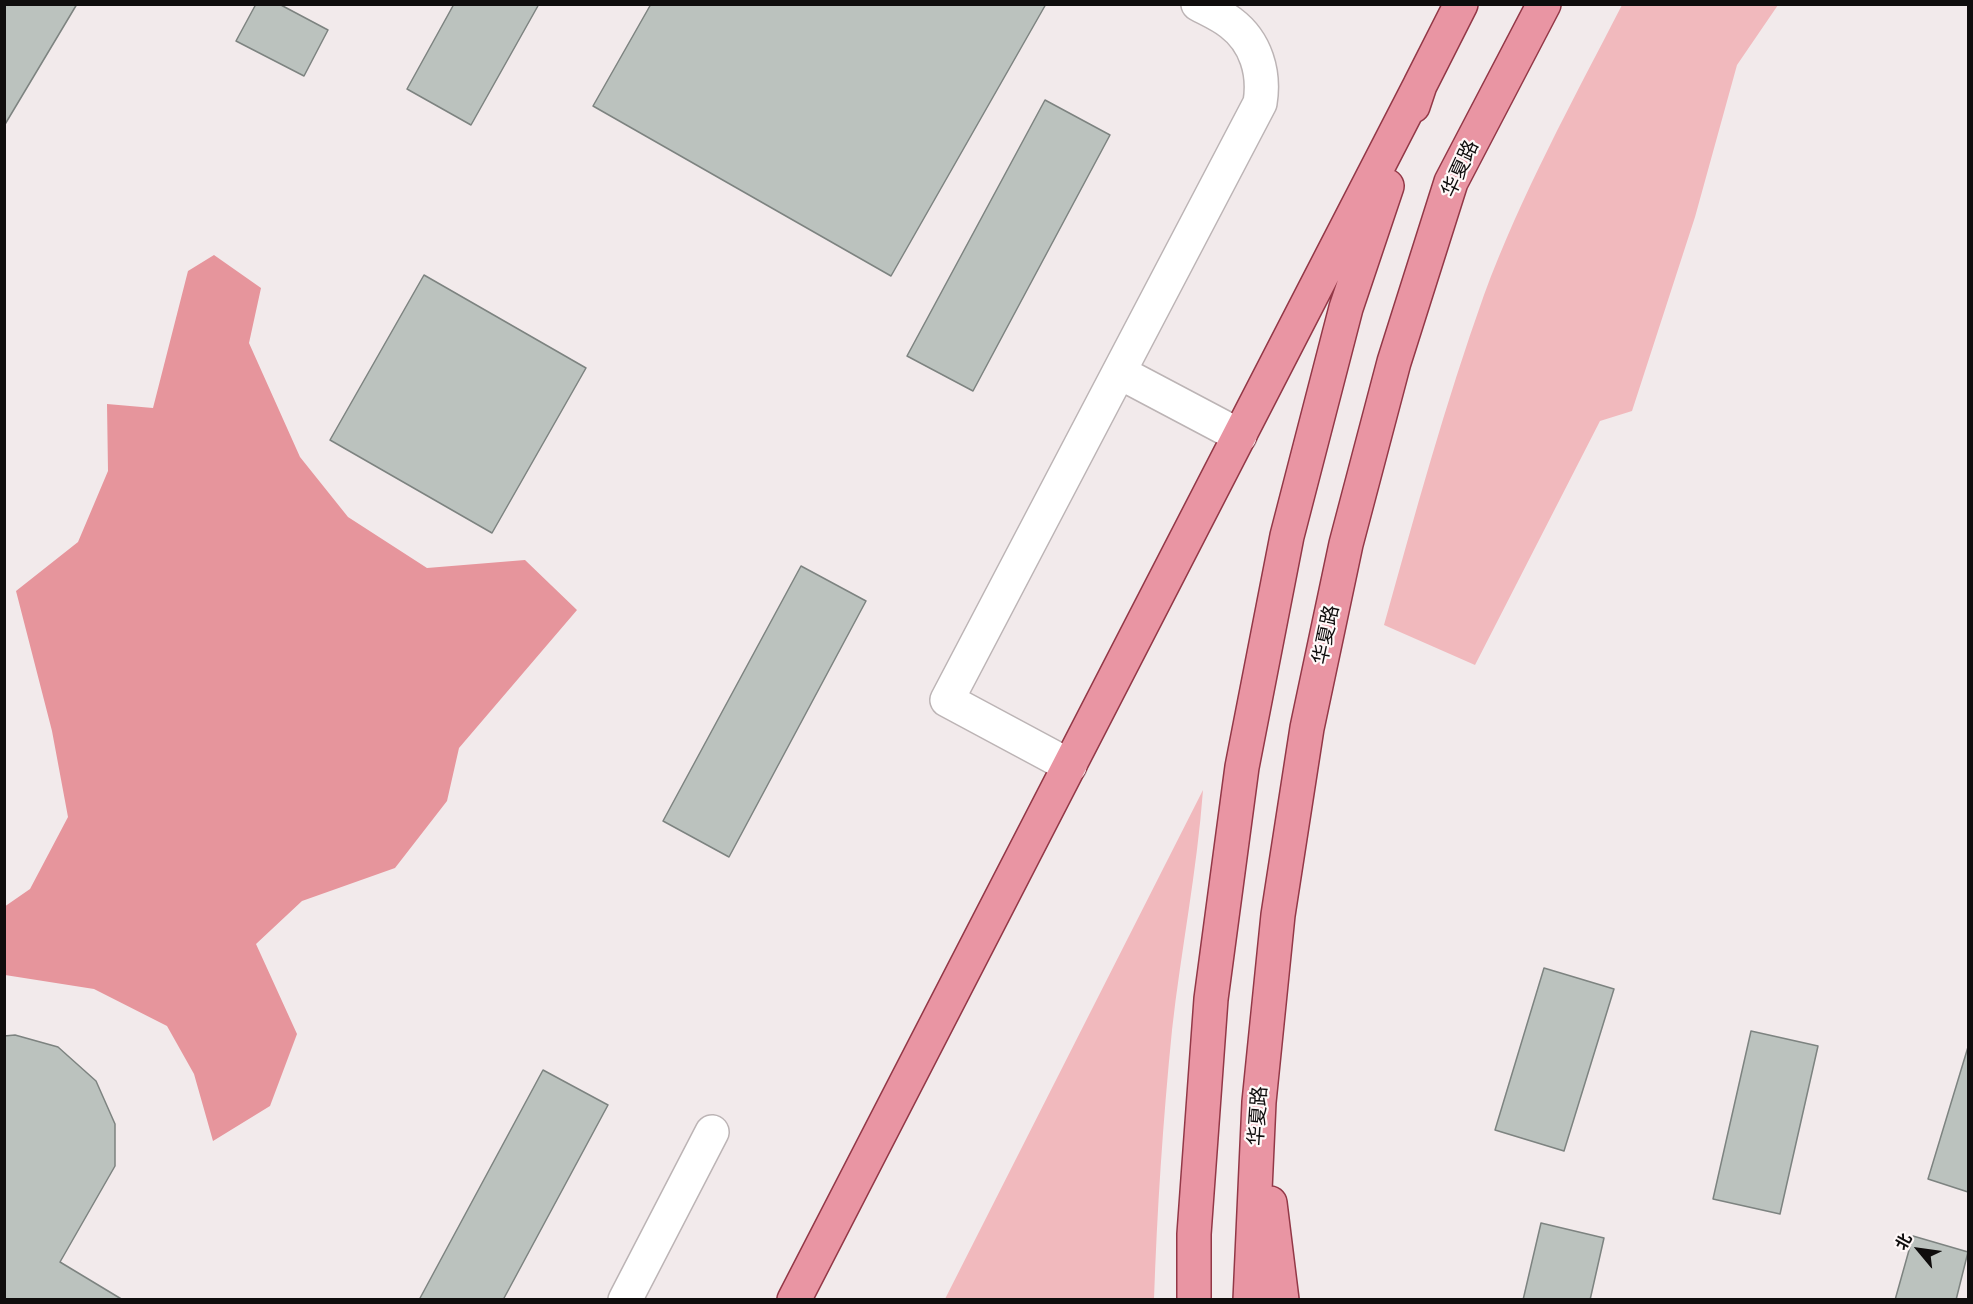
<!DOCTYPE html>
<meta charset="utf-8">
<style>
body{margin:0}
#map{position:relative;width:1973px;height:1304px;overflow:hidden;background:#f2eaeb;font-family:"Archivo Narrow","Noto Sans SC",sans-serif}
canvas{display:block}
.frame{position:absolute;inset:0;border:6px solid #0f0d0d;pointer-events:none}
.north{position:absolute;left:1889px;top:1220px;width:60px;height:60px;-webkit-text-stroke:4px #fff8f8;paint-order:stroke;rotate:299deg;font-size:16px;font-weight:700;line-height:24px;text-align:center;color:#0f0d0d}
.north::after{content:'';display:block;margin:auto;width:21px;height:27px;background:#0f0d0d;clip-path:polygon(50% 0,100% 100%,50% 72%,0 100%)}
</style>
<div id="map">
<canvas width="1973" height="1304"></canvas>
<div class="frame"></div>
<div class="north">北</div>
</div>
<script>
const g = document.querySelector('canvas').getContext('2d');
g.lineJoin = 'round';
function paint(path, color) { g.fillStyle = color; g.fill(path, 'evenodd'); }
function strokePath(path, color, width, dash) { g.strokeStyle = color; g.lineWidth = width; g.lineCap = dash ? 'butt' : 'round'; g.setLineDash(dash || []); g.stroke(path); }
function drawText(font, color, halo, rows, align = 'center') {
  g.font = font + ' "Archivo Narrow","Noto Sans SC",sans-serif'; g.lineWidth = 4.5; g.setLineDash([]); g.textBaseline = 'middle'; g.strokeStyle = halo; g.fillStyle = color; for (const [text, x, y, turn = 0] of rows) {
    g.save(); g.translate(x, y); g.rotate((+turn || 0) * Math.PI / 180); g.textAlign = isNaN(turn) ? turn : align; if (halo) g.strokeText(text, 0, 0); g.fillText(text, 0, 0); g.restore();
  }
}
const green = new Path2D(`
 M1622,5h156l-41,60 -42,152 -63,194 -32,10 -125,244 -91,-40c31,-111 61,-221 100,-330 37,-100 89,-195 138,-290z
 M1203,790c-6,81 -22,160 -31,240 -9,90 -15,180 -18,269h-209z`);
const water = new Path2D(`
 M214,255l47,33 -12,55 51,114 48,60 79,51 98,-8 52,50 -118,138 -12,53 -52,67 -93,33 -46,43 41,90 -27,72 -57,35 -19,-67 -27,-48 -73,-37 -89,-14 -1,-68 26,-18 38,-72 -16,-86 -36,-140 62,-49 30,-71 -1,-67 46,4 35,-137z`);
const building = new Path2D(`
 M4,4h73l-73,122z
 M256,4h23l49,26 -24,46 -68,-35z
 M454,4h85l-68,121 -64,-36z
 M651,4h395l-155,272 -298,-170z
 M1045,100l65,35 -137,256 -66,-35z
 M424,275l162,93 -94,165 -162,-93z
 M801,566l65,35 -137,256 -66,-36z
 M1544,968l70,21 -50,162 -69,-21z
 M1751,1031l67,15 -38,168 -67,-15z
 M15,1035l43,12 38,34 19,43v42l-55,96 63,38h-119v-264z
 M1968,1047v145l-40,-13z
 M543,1070l65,35 -105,195h-84z
 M1541,1223l63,15 -14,62h-67z
 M1913,1236l55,16 -12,48h-61z`);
const minor = new Path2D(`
 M1119,372l121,64
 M1070,766l-123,-66 313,-597c5,-30 -4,-61 -29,-80 -10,-8 -22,-13 -33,-19
 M625,1300l87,-168`);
const major = new Path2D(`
 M1413,106l7,-21 41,-81
 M1270,1203l12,97
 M794,1300l626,-1215
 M1194,1300v-66l17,-235 31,-232 45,-231 59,-228 41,-122
 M1250,1300l9,-198 19,-187 29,-187 39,-184 48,-182 57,-180 93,-178`);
const streetNames = [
 ["华夏路",1461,169,-65],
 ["华夏路",1327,635,-78],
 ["华夏路",1259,1116,-86]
];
paint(green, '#f1b9bd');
paint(water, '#e6959c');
paint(building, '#bbc2be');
strokePath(building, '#7d8380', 1.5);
strokePath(minor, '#bcb4b5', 36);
strokePath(major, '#933847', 36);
strokePath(minor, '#fff', 33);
strokePath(major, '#e995a3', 33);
drawText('20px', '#0f0d0d', '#fff8f8', streetNames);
</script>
